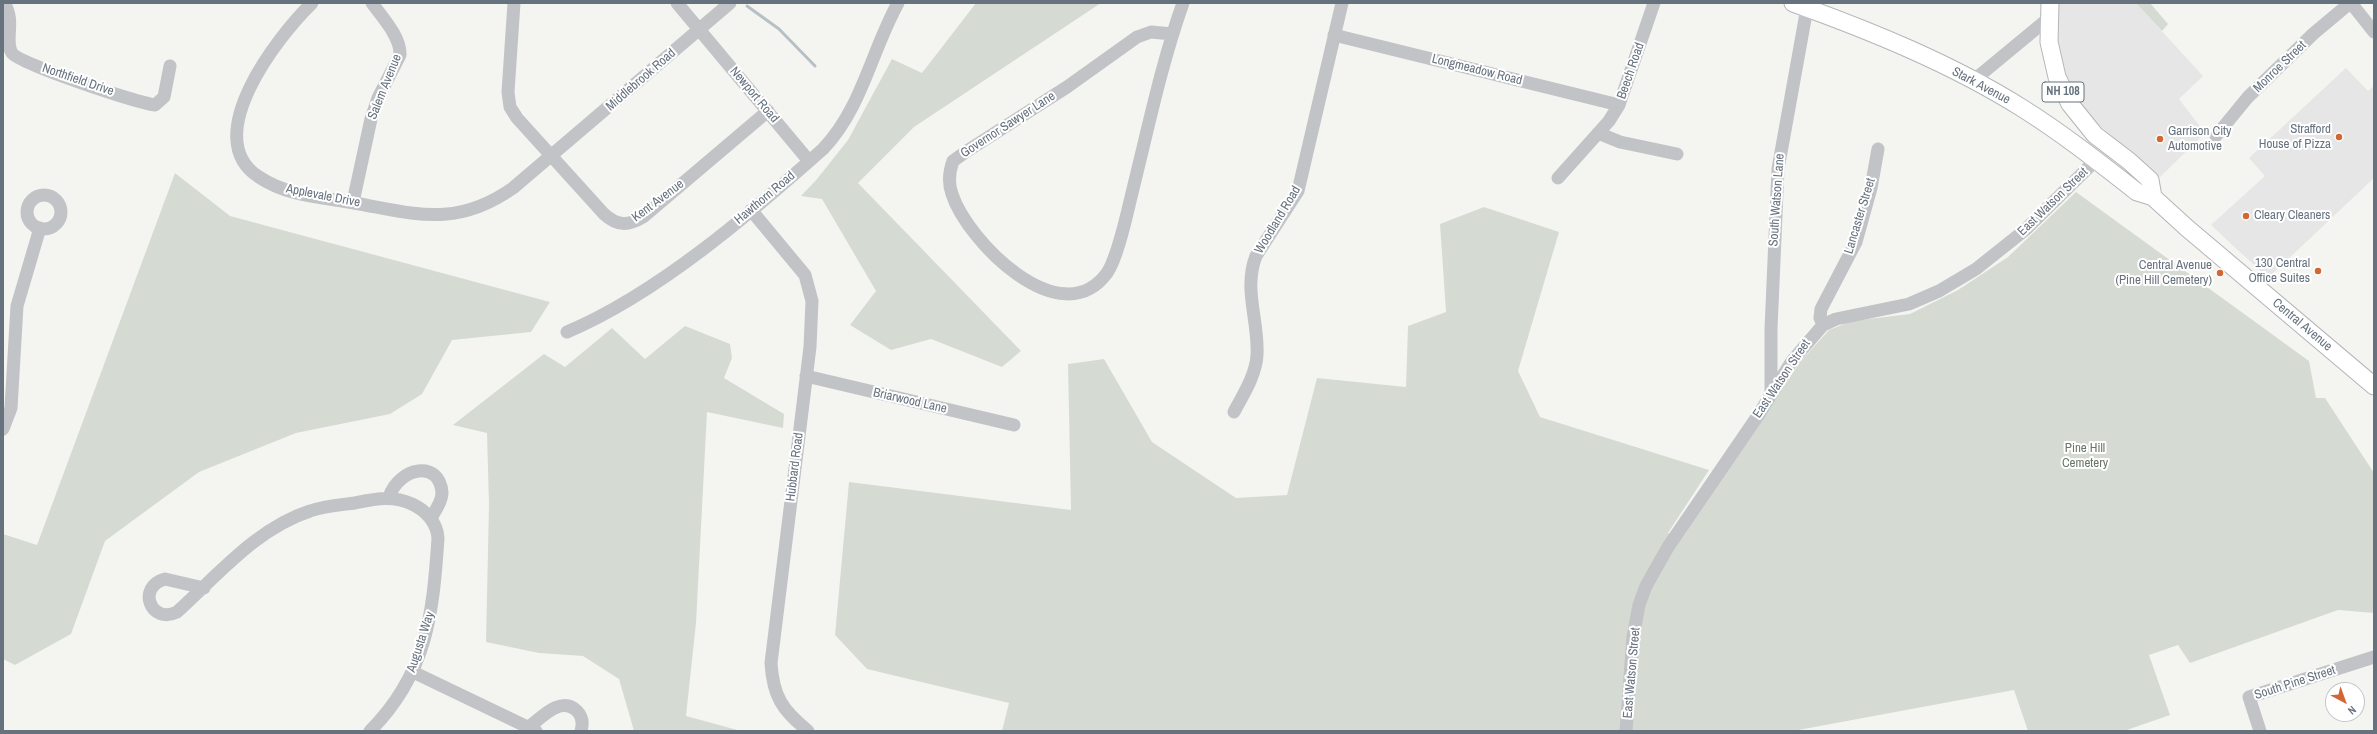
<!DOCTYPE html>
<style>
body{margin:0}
#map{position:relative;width:2377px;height:734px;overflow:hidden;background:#f4f5f1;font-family:"Archivo Narrow",sans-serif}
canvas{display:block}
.frame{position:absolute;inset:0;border:4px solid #67727f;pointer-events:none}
.north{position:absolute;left:2325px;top:682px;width:40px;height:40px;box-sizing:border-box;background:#fff;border:1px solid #c2c7cc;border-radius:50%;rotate:139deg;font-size:11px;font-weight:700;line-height:16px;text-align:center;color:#67727f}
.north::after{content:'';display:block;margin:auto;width:14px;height:18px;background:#d16735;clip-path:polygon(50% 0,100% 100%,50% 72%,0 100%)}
</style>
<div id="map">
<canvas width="2377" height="734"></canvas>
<div class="frame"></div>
<div class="north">N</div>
</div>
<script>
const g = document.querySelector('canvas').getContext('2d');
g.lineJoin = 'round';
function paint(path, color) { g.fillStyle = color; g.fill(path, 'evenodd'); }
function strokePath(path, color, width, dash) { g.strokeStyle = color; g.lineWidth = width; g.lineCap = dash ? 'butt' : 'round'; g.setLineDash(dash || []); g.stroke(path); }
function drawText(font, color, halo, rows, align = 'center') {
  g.font = font + ' "Archivo Narrow",sans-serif'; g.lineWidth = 4; g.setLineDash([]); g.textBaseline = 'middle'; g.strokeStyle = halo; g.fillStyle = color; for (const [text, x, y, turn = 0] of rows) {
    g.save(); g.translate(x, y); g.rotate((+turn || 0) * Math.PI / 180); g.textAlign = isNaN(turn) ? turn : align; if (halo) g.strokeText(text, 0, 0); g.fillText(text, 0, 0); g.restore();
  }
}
const built = new Path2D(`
 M2058,3h78l67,73 -24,23 26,34 -45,44 -12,-6 -52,-49 -23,-28 -11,-25 -6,-39z
 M2346,68l22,23 6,-5v92l-106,100 -57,-53 54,-49 -16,-18z`);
const green = new Path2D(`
 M976,3h125l-187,124 -56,56 163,168 -19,16 -71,-28 -40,11 -41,-25 26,-34 -54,-92 -21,-3 16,-17 31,-39 44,-81 30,14z
 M2136,3h14l18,21 -6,7z
 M175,173l55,43 320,86 -19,30 -79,8 -30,54 -32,20 -94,19 -97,39 -94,69 -34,93 -56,31 -12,-6v-125l34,11z
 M2076,192l233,169 7,37h9l49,75v140l-36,-3 -148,53 -12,-18 -29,10 21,60 -46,16h-96l-14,-41 -221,41h-791l7,-28 -142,-34 -32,-34 14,-153 222,28 -3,-146 36,-5 48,83 84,56 51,-3 30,-117 89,9 2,-61 38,-14 -6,-88 44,-17 75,25 -41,139 22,46 169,53 -41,63 13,6 119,-177 29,-32 23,-9 58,-7 48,-24 50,-33z
 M685,326l45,18 2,14 -8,20 60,36 -1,14 -76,-16 -11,211 -10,93 55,15h-107l-15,-52 -36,-23 -44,-3 -53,-11 3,-137 -2,-72 -34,-8 91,-71 21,13 47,-39 33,31z`);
const stream = new Path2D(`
 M747,6l32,23 36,37`);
const minor = new Path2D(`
 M4,3c12,18 0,38 8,50 7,11 126,50 143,52l9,-8 6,-31
 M312,3c-34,33 -114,135 -53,174 28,19 63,20 95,26 63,11 102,25 159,-15l217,-185
 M514,3l-6,89 2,15 7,11 87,96c13,12 24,12 39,3l125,-106
 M677,3l132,158
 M2351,3l23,29
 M1172,34l-21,-2 -14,5 -70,50 -100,64 -14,10c-4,11 -5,22 -1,33 15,47 109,142 155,79 11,-16 20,-60 25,-80 16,-64 29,-128 51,-190
 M1334,35l285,70
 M1974,80l75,-62
 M1598,133l22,9 57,12
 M2216,136l32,-39 65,-63 37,-31
 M1558,178l51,-57 10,-16 35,-102
 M27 212a17 17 0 1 1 34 0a17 17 0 1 1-34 0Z
 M353,202l18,-83 7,-21 22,-43c1,-18 -18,-38 -28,-52
 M751,210l54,65 7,26 -2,46 -39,316c2,33 11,47 37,68
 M1823,325l-3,-7 1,-9 35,-67 15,-54 7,-39
 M567,332c90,-38 183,-118 256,-183 39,-41 48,-97 75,-146
 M806,376l208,49
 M1771,394v-65l7,-160 29,-161
 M1234,412c9,-17 22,-37 23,-57 2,-34 -14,-66 -1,-99l42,-65 44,-188
 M3,429l8,-21 6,-102 23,-78
 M389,497c10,-30 51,-38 53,-4 0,9 -7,18 -11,25
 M204,588l-39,-9c-29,8 -14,46 12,33 41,-37 80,-84 133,-101 14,-5 30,-6 45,-8 20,-4 37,-8 57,1 13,6 25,18 26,34 -5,76 -11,136 -68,193
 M413,672l123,59
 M529,727c12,-9 32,-32 48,-16 6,6 6,13 4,20
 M1626,731l7,-94 6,-32 7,-19 22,-39 89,-130 35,-56 31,-36 13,-6 73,-15 30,-13 37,-22 49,-39 70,-69
 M2260,731l-11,-34 125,-40`);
const major = new Path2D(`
 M1793,3c78,28 159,61 229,105 40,25 78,55 115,84l16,5
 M2050,3l-1,39 8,35 13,27 25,31 34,26 21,19 3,17 34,31 187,158`);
const markers = [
 [2339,137,4,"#d16735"],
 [2160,139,4,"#d16735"],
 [2246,216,4,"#d16735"],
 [2318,271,4,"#d16735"],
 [2220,273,4,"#d16735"]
];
const shields = [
 [2063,92,42]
];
const shieldNames = [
 ["NH 108",2063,92]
];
const streetNames = [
 ["Monroe Street",2280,67,-44],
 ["Longmeadow Road",1477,70,14],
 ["Beech Road",1631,71,-71],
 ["Northfield Drive",78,80,19],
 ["Middlebrook Road",641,80,-41],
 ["Stark Avenue",1981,86,28],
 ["Salem Avenue",385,87,-68],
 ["Newport Road",754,95,50],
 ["Governor Sawyer Lane",1008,125,-33],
 ["Applevale Drive",323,196,11],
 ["Hawthorn Road",765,198,-40],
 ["South Watson Lane",1777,200,-86],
 ["Kent Avenue",658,201,-37],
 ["East Watson Street",2053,202,-44],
 ["Lancaster Street",1860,216,-73],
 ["Woodland Road",1278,220,-59],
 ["Central Avenue",2302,325,40],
 ["East Watson Street",1782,379,-56],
 ["Briarwood Lane",910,401,13],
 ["Hubbard Road",795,467,-83],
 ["Augusta Way",421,642,-72],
 ["East Watson Street",1632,673,-85],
 ["South Pine Street",2295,683,-18]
];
const poiNames = [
 ["Strafford",2331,130],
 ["House of Pizza",2331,145],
 ["Garrison City",2168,132,"left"],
 ["Automotive",2168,147,"left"],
 ["Cleary Cleaners",2254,216,"left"],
 ["130 Central",2310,264],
 ["Office Suites",2310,279],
 ["Central Avenue",2212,266],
 ["(Pine Hill Cemetery)",2212,281]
];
const parkNames = [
 ["Pine Hill",2085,449],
 ["Cemetery",2085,464]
];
paint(built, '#e5e6e5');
paint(green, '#d5dbd3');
strokePath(stream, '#b7c0c5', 3);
strokePath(major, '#b2b5b9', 19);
strokePath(minor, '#c1c3c6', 13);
strokePath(major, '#fff', 17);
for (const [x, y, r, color] of markers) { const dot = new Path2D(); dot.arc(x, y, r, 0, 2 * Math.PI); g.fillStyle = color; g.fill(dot); strokePath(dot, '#fff', 1.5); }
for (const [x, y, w] of shields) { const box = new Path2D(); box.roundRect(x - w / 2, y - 10, w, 20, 3); g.fillStyle = '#fff'; g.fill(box); strokePath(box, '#67727f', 1); }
drawText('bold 12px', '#67727f', null, shieldNames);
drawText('13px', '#67727f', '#fff', streetNames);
drawText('13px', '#67727f', '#fff', poiNames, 'right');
drawText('13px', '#677765', '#fff', parkNames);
</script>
